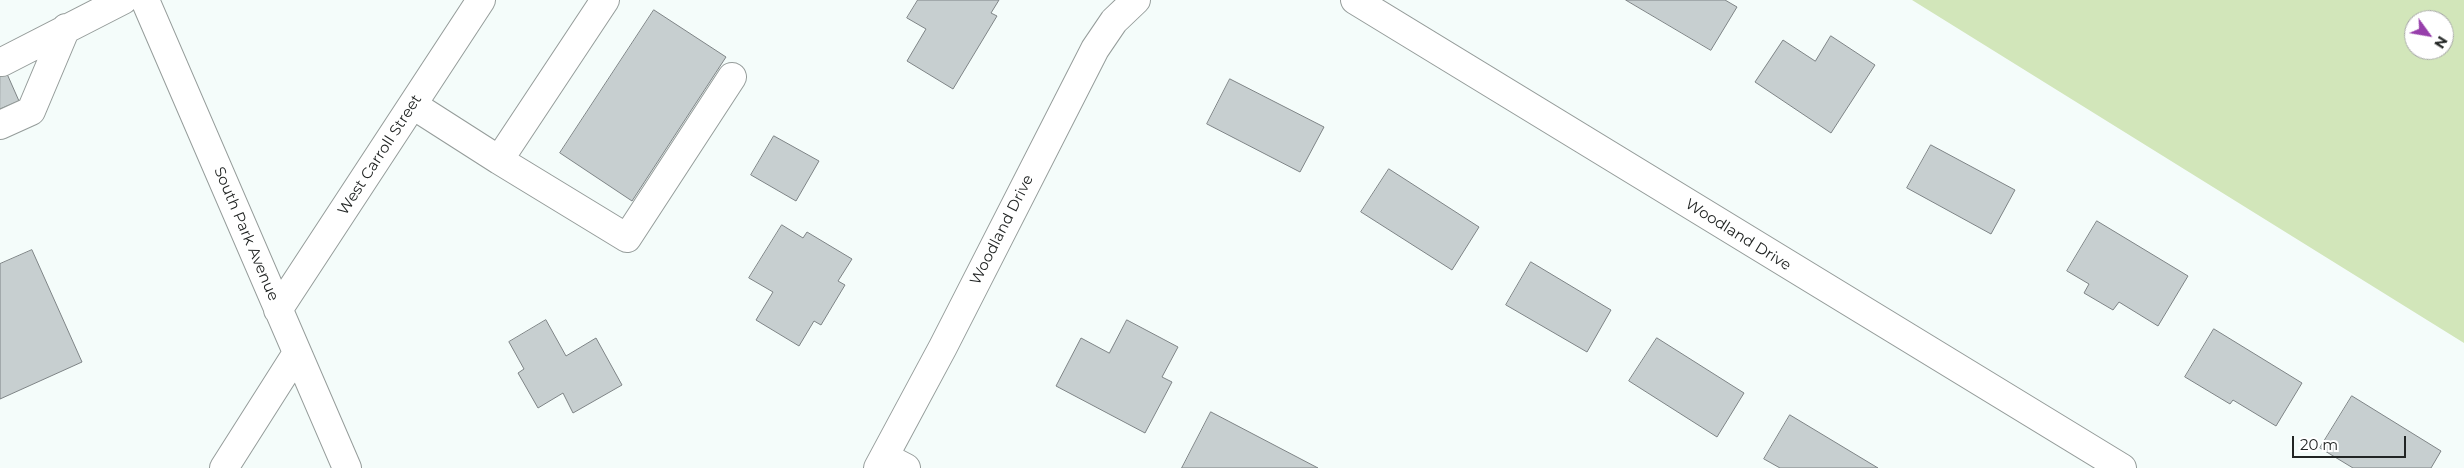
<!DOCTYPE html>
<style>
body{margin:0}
#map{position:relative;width:2464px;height:468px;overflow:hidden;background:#f4fcfa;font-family:Montserrat,sans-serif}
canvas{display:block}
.north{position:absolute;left:2404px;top:10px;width:50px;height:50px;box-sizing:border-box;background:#fff;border:1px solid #a7a8a7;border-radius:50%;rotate:122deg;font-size:14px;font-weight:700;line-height:20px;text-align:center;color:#222524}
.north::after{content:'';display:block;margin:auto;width:18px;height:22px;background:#973fab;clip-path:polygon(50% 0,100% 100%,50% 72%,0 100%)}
.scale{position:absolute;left:2292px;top:436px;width:114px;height:22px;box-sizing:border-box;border:2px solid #222524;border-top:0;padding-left:6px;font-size:15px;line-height:18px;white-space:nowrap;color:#222524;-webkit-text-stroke:4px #fff;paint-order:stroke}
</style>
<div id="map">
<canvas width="2464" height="468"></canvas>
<div class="north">N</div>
<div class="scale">20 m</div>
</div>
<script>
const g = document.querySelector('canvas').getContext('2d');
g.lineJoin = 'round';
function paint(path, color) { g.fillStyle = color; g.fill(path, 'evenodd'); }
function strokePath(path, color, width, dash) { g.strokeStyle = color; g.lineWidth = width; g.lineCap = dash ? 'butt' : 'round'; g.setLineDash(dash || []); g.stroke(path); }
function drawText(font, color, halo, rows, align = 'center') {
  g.font = font + ' Montserrat,sans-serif'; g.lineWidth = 5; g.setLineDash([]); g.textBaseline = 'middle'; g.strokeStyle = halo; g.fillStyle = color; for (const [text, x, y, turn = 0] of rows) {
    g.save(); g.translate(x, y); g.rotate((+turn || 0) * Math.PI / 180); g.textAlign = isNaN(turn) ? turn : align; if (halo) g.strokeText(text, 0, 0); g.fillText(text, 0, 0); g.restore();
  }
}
const green = new Path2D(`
 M1912,0h552v343zM2414,20h30v30h-30z`);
const building = new Path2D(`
 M918,0h81l-8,13 6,3 -44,73 -46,-28 19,-32 -19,-11z
 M1626,0h99l12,7 -26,43z
 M654,10l72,47 -94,144 -72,-48z
 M1831,36l44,29 -44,68 -76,-51 28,-42 32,21z
 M0,58l19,43 -19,8z
 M1230,79l94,48 -24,45 -93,-48z
 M774,136l45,25 -23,40 -45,-26z
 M1931,145l84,45 -24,44 -84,-46z
 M1389,169l90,58 -27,43 -91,-58z
 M2097,221l91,55 -30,50 -39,-24 -6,8 -29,-17 5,-9 -22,-13z
 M782,225l21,13 4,-6 45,27 -14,22 7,4 -24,40 -7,-4 -15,25 -43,-26 17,-28 -24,-14z
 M32,250l50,112 -82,37v-135z
 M1531,262l80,48 -24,42 -81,-47z
 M546,320l20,36 30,-18 26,47 -49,28 -10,-20 -25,15 -20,-35 6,-4 -15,-27z
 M1127,320l51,27 -16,30 10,5 -27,51 -89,-47 25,-48 28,15z
 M2214,329l88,54 -26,43 -43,-26 -3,4 -45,-27z
 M1657,338l87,55 -27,44 -88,-56z
 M2352,396l89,55 -10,17h-78l-33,-20z
 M1211,412l107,56h-136z
 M1790,415l88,53h-98l-16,-9z`);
const minor = new Path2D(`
 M145,0l202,468
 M1355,0l767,468
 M2,62l121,-62
 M413,105l86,55 106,-160
 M0,125l31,-14 35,-83
 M499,160l128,78 105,-161
 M278,310l203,-310
 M885,457l21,11
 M224,468l73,-115
 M878,468l65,-121 152,-298 19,-28 22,-21`);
const streetNames = [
 ["West Carroll Street",380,155,-57],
 ["Woodland Drive",1002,230,-63],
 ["South Park Avenue",246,234,67],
 ["Woodland Drive",1738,235,32]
];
paint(green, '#d2e6ba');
paint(building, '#c7cfd0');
strokePath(building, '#7e8486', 1);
strokePath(minor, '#959c9a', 30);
strokePath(minor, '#fff', 28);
drawText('15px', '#222524', '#fff', streetNames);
</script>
